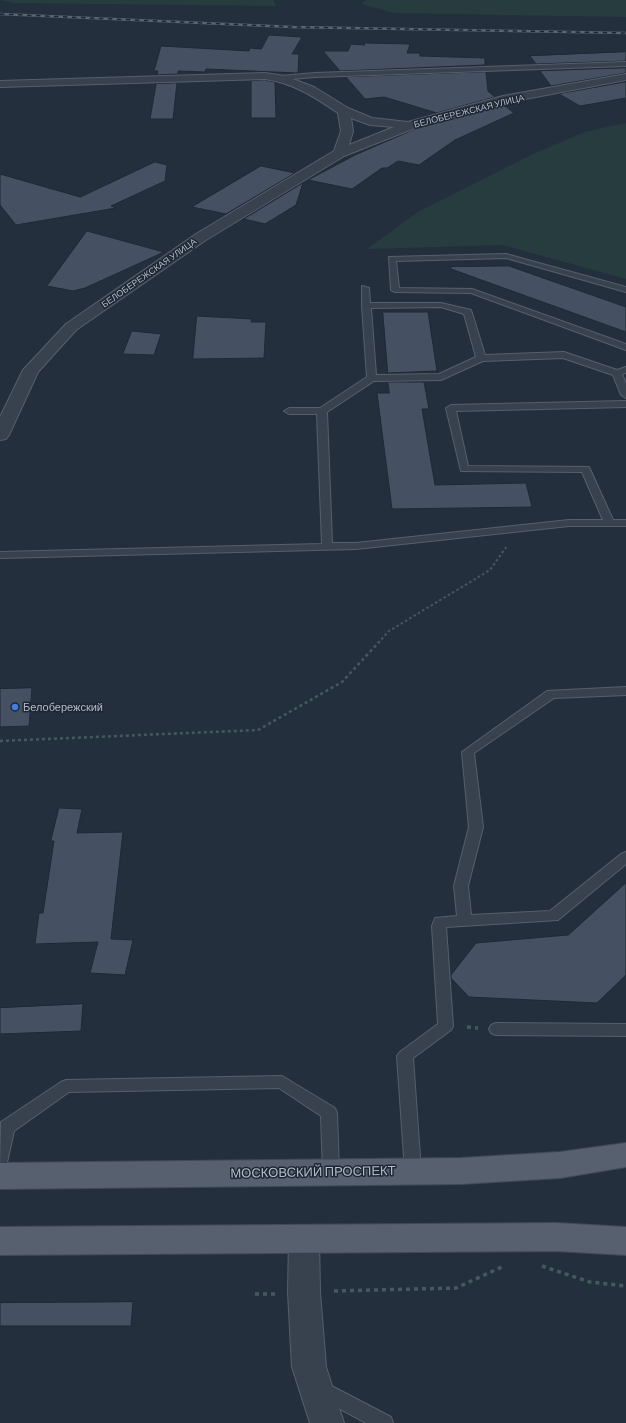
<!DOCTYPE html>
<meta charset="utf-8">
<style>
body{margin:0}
canvas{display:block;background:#242f3e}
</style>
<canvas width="626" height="1423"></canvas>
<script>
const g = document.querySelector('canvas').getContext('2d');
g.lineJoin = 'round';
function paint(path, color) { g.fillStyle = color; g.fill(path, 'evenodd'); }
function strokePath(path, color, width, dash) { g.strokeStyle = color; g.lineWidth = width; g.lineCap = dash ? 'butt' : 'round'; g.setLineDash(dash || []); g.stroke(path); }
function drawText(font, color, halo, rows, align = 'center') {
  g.font = font + ' Barlow,sans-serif'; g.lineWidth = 3; g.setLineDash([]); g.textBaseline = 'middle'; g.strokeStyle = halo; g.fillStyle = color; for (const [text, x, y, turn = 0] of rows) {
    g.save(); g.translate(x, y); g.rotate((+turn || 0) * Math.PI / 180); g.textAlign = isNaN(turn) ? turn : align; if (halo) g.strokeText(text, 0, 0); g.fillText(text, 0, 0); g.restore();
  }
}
const green = new Path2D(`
 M0,0h273l3,6 -261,-3z
 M366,0h260v17l-232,-4 -32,-9z
 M626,123v156l-123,-34 -136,4 51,-37 113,-57 54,-23z`);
const building = new Path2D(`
 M269,35l33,2 -10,17h7l-1,19 -92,-4 -1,3 -27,-1v3l-21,1 1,-4h-4l7,-25 88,5 1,-3 11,1z
 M365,43l45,1 -3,9h13v3l65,2v7l-145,6 -17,-20h25l3,-7 13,1z
 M626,52v9l-90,3 -6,-8z
 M626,68v5l-75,13 -11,-15z
 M486,72l2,19 7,6 -58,16 -53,-16 -19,2 -19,-22z
 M265,80l10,2 1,36h-25v-37z
 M626,82v16l-46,8 -21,-12z
 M177,83l-4,36h-23l6,-35z
 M504,105l10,8 -59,27 -36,25 -21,-4 -11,7h-5l-30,21 -44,-9 47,-25 60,-26z
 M155,162l12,3 -2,16 -54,25 5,2 -100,17 -16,-20v-31l80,23z
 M261,166l34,7 -69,41 -34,-7z
 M303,183l-7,22 -31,19 -21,-5z
 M87,231l77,21 -79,36 -12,3 -26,-5z
 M509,266l117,41v25l-175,-63v-2z
 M383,312h45l9,59 -49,2z
 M197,316l55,3 -1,3h15l-2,36 -71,1z
 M132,331l29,3 -7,21 -31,-1z
 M388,382h36l5,27h-7l13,76 91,-2 6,24 -140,2 -15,-116h12z
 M32,688l-3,38 -29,1v-38z
 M59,808l23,1 -5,24 46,-1 -12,107 22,1 -8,35 -35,-2 8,-31 -63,2 4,-31h4l11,-72h-3z
 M626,883v92l-29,28 -128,-6 -18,-19v-3l25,-32 92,-8z
 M83,1004l-2,27 -81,3v-26z
 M133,1302l-2,24h-131v-23z`);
const pathFar2 = new Path2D(`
 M378,643l11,-12 101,-61 17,-24`);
const pathFar1 = new Path2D(`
 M0,741l258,-11 84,-48 37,-40`);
const path = new Path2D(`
 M467,1027l11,1
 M542,1266l48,16 36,4
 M334,1291l122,-3 48,-22
 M255,1294h20`);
const lane = new Path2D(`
 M626,62v4l-311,11 -34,3 -3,-2 3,-2 34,-3z
 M506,254l120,33v5l-120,-34 -110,3 3,27 73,1 154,55v6l-155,-57 -76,-1 -4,-2 -2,-33z
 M362,286l7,2 1,15h71l30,7 14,45 79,-3 53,18 9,-3v6l-4,1 4,10v14l-5,-3 -8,-20 -50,-17 -80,3 -42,19 -67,1 -47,31 5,131h24l213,-23h34l-21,-48 -121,-1 -15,-63 5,-3 175,-4v6l-170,4 12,55 121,1 24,53h13v6h-57l-213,23 -356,9v-6l322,-8 -5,-130h-28l-5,-3 5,-3h31l47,-31 -5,-71zM441,307l23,7 12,43 -37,17 -63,1 -5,-67z
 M626,687v8l-72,3 -80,55 9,74 -15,59 3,29 79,-4 71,-57 5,-2v12l-68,56 -112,7 7,99 -2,4 -38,28 8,113 -2,5 -6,2 -6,-2 -2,-5 -8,-115 3,-4 38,-28 -6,-98 3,-8 22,-2 -3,-30 15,-59 -7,-75 85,-61z
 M496,1023l130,1v12l-130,-1 -5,-2 -2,-4 2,-4z
 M282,1076l53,32 2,5 2,59 -2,5 -6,2 -6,-2 -2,-5 -2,-56 -42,-28 -210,4 -55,39 -8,36 -6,2 1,-47 60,-40 5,-2z
 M322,1381l69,36 2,6h-27l-50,-27 -3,-6 3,-6z`);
const street = new Path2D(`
 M265,73l20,3 29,11 34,21 24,10 36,4 95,-26 123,-22v6l-122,23 -89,25 -71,28 -138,84 -130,90 -38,42 -29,63 -3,4 -6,1v-23l23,-47 43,-46 130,-90 138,-83 7,-20 -3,-18c-23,-16 -45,-30 -73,-34l-265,8v-6zM351,118l19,7 24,2 -45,18 4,-14z
 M304,1225l11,4 4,10 1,53 6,75 18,56h-34l-18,-56 -4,-75 1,-53 4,-10z`);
const primary = new Path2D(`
 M626,1143v24l-66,11 -99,6 -461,5v-26l461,-5 99,-6z
 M556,1223l70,4v28l-70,-4 -556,4v-28z`);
const rail = new Path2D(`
 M0,14l293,13 333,6`);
const markers = [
 [15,707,4,"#3f7fe0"]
];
const farStreetnames = [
 ["БЕЛОБЕРЕЖСКАЯ УЛИЦА",469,111,-14],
 ["БЕЛОБЕРЕЖСКАЯ УЛИЦА",149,273,-35]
];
const poiNames = [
 ["Белобережский",23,707]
];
const nearStreetnames = [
 ["МОСКОВСКИЙ ПРОСПЕКТ",313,1172,-1]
];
paint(green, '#263c3f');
paint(building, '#455162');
strokePath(building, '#1f2835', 1);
strokePath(lane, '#565f6c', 2);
strokePath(street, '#565f6c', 2);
strokePath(primary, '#414a57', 2);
strokePath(pathFar2, '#44595c', 2, [2.5, 2.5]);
strokePath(pathFar1, '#44595c', 2.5, [3, 3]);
strokePath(path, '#44595c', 3.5, [4, 4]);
paint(lane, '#38414e');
paint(street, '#38414e');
paint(primary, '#56606e');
strokePath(rail, '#5a6575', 2.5);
strokePath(rail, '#1d2633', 1.5, [4.5]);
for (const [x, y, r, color] of markers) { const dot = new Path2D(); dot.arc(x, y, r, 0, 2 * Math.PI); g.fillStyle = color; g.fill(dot); strokePath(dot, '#1d2633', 1.5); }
drawText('9px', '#b4bcc9', '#1d2633', farStreetnames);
drawText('11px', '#b4bcc9', '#1d2633', poiNames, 'left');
drawText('13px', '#b4bcc9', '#1d2633', nearStreetnames);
</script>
